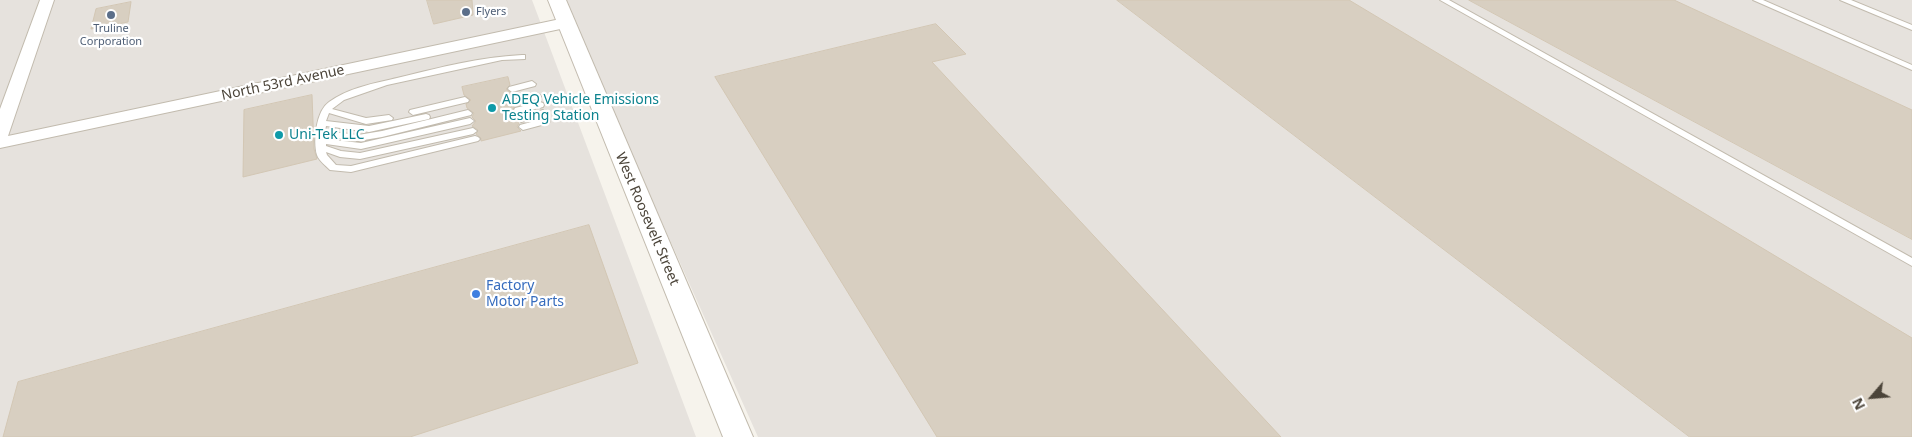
<!DOCTYPE html>
<style>
body{margin:0}
#map{position:relative;width:1912px;height:437px;overflow:hidden;background:#f6f3ec;font-family:"Noto Sans",sans-serif}
canvas{display:block}
.north{position:absolute;left:1847px;top:372px;width:50px;height:50px;-webkit-text-stroke:4px #fff;paint-order:stroke;rotate:243deg;font-size:14px;font-weight:700;line-height:20px;text-align:center;color:#4b4439}
.north::after{content:'';display:block;margin:auto;width:18px;height:22px;background:#4b4439;clip-path:polygon(50% 0,100% 100%,50% 72%,0 100%)}
</style>
<div id="map">
<canvas width="1912" height="437"></canvas>
<div class="north">N</div>
</div>
<script>
const g = document.querySelector('canvas').getContext('2d');
g.lineJoin = 'round';
function paint(path, color) { g.fillStyle = color; g.fill(path, 'evenodd'); }
function strokePath(path, color, width, dash) { g.strokeStyle = color; g.lineWidth = width; g.lineCap = dash ? 'butt' : 'round'; g.setLineDash(dash || []); g.stroke(path); }
function drawText(font, color, halo, rows, align = 'center') {
  g.font = font + ' "Noto Sans",sans-serif'; g.lineWidth = 4.5; g.setLineDash([]); g.textBaseline = 'middle'; g.strokeStyle = halo; g.fillStyle = color; for (const [text, x, y, turn = 0] of rows) {
    g.save(); g.translate(x, y); g.rotate((+turn || 0) * Math.PI / 180); g.textAlign = isNaN(turn) ? turn : align; if (halo) g.strokeText(text, 0, 0); g.fillText(text, 0, 0); g.restore();
  }
}
const industrial = new Path2D(`
 M0,0h532l164,437h-696z
 M557,0h1355v437h-1154l-158,-353z`);
const building = new Path2D(`
 M427,0h45l1,15 -39,9z
 M1117,0h232l563,338v99h-222z
 M1469,0h205l238,110v129z
 M131,2l-3,20 -37,7 5,-20z
 M936,24l30,30 -34,8 349,375h-344l-222,-360z
 M508,77l2,8 -4,4 7,5 1,4 -4,4 4,4 -1,6 7,3 -5,4 4,4 -2,4 4,4 -40,10v-3l-5,-4 2,-4 -6,-4 4,-5 -4,-4 2,-4 -7,-5 -1,-4 5,-4 -7,-5 -2,-8z
 M312,95l2,54 3,10 -74,18 1,-67z
 M589,225l49,138 -228,74h-407l15,-55z`);
const service = new Path2D(`
 M1440,0h9l463,258v8z
 M1753,0h10l149,65v5z
 M1840,0h11l61,25v5z
 M522,55h3v4l-23,1 -115,25 -43,15 -12,9 34,9 23,-3 4,3 -1,2 -26,4 -37,-11 -3,8 43,5 57,-12 3,1 1,2 -1,2 -60,13 -43,-6 -1,5 33,4 24,-4 86,-21 4,3 -1,2 -89,22 -24,4 -33,-5v3l36,4 109,-25 4,3 -4,3 -109,25 -35,-5v2l15,5 19,2 113,-25 4,3 -4,3 -113,25 -20,-2 -14,-5 1,3 9,10 15,1 124,-30 3,1 2,2 -2,2 -127,31 -21,-2c-4,-4 -11,-9 -13,-15 -4,-14 -1,-44 12,-53 19,-14 46,-19 68,-24 41,-10 83,-21 125,-23z
 M532,81l4,3 -1,2 -23,6 -4,-3 1,-2z
 M537,93l4,3 -1,2 -24,7 -4,-3 1,-2z
 M465,97l4,3 -1,2 -55,13 -4,-3 1,-2z
 M540,102l3,1 1,2 -1,2 -25,6 -4,-3 1,-2z
 M543,110l4,3 -1,2 -25,7 -4,-3 1,-2z
 M546,118l3,1 1,2 -1,2 -26,7 -4,-3 1,-2z`);
const minor = new Path2D(`
 M40,0h14l-46,136 557,-118 5,2 3,3 -3,3 -5,2 -565,120v-39z`);
const tertiary = new Path2D(`
 M548,0h18l187,437h-30z`);
const markers = [
 [466,12,5,"#5c6f8a"],
 [111,15,5,"#5c6f8a"],
 [492,108,5,"#0f9aa8"],
 [279,135,5,"#0f9aa8"],
 [476,294,5,"#3f7fe0"]
];
const farServicenames = [
 ["Flyers",476,12],
 ["Truline",111,29,"center"],
 ["Corporation",111,42,"center"]
];
const streetNames = [
 ["North 53rd Avenue",283,83,-12],
 ["West Roosevelt Street",647,219,67]
];
const cultureNames = [
 ["ADEQ Vehicle Emissions",502,100],
 ["Testing Station",502,116],
 ["Uni-Tek LLC",289,135]
];
const shopNames = [
 ["Factory",486,286],
 ["Motor Parts",486,302]
];
paint(industrial, '#e6e2dd');
paint(building, '#d8cfc1');
strokePath(building, '#d3c7b4', 1);
strokePath(service, '#c2bbae', 2);
strokePath(minor, '#c2bbae', 2);
strokePath(tertiary, '#c2bbae', 2);
paint(service, '#fff');
paint(minor, '#fff');
paint(tertiary, '#fff');
for (const [x, y, r, color] of markers) { const dot = new Path2D(); dot.arc(x, y, r, 0, 2 * Math.PI); g.fillStyle = color; g.fill(dot); strokePath(dot, '#fff', 2); }
drawText('11px', '#4e5e75', '#fff', farServicenames, 'left');
drawText('14px', '#4b4439', '#fff', streetNames);
drawText('14px', '#0d838f', '#fff', cultureNames, 'left');
drawText('14px', '#366cbe', '#fff', shopNames, 'left');
</script>
